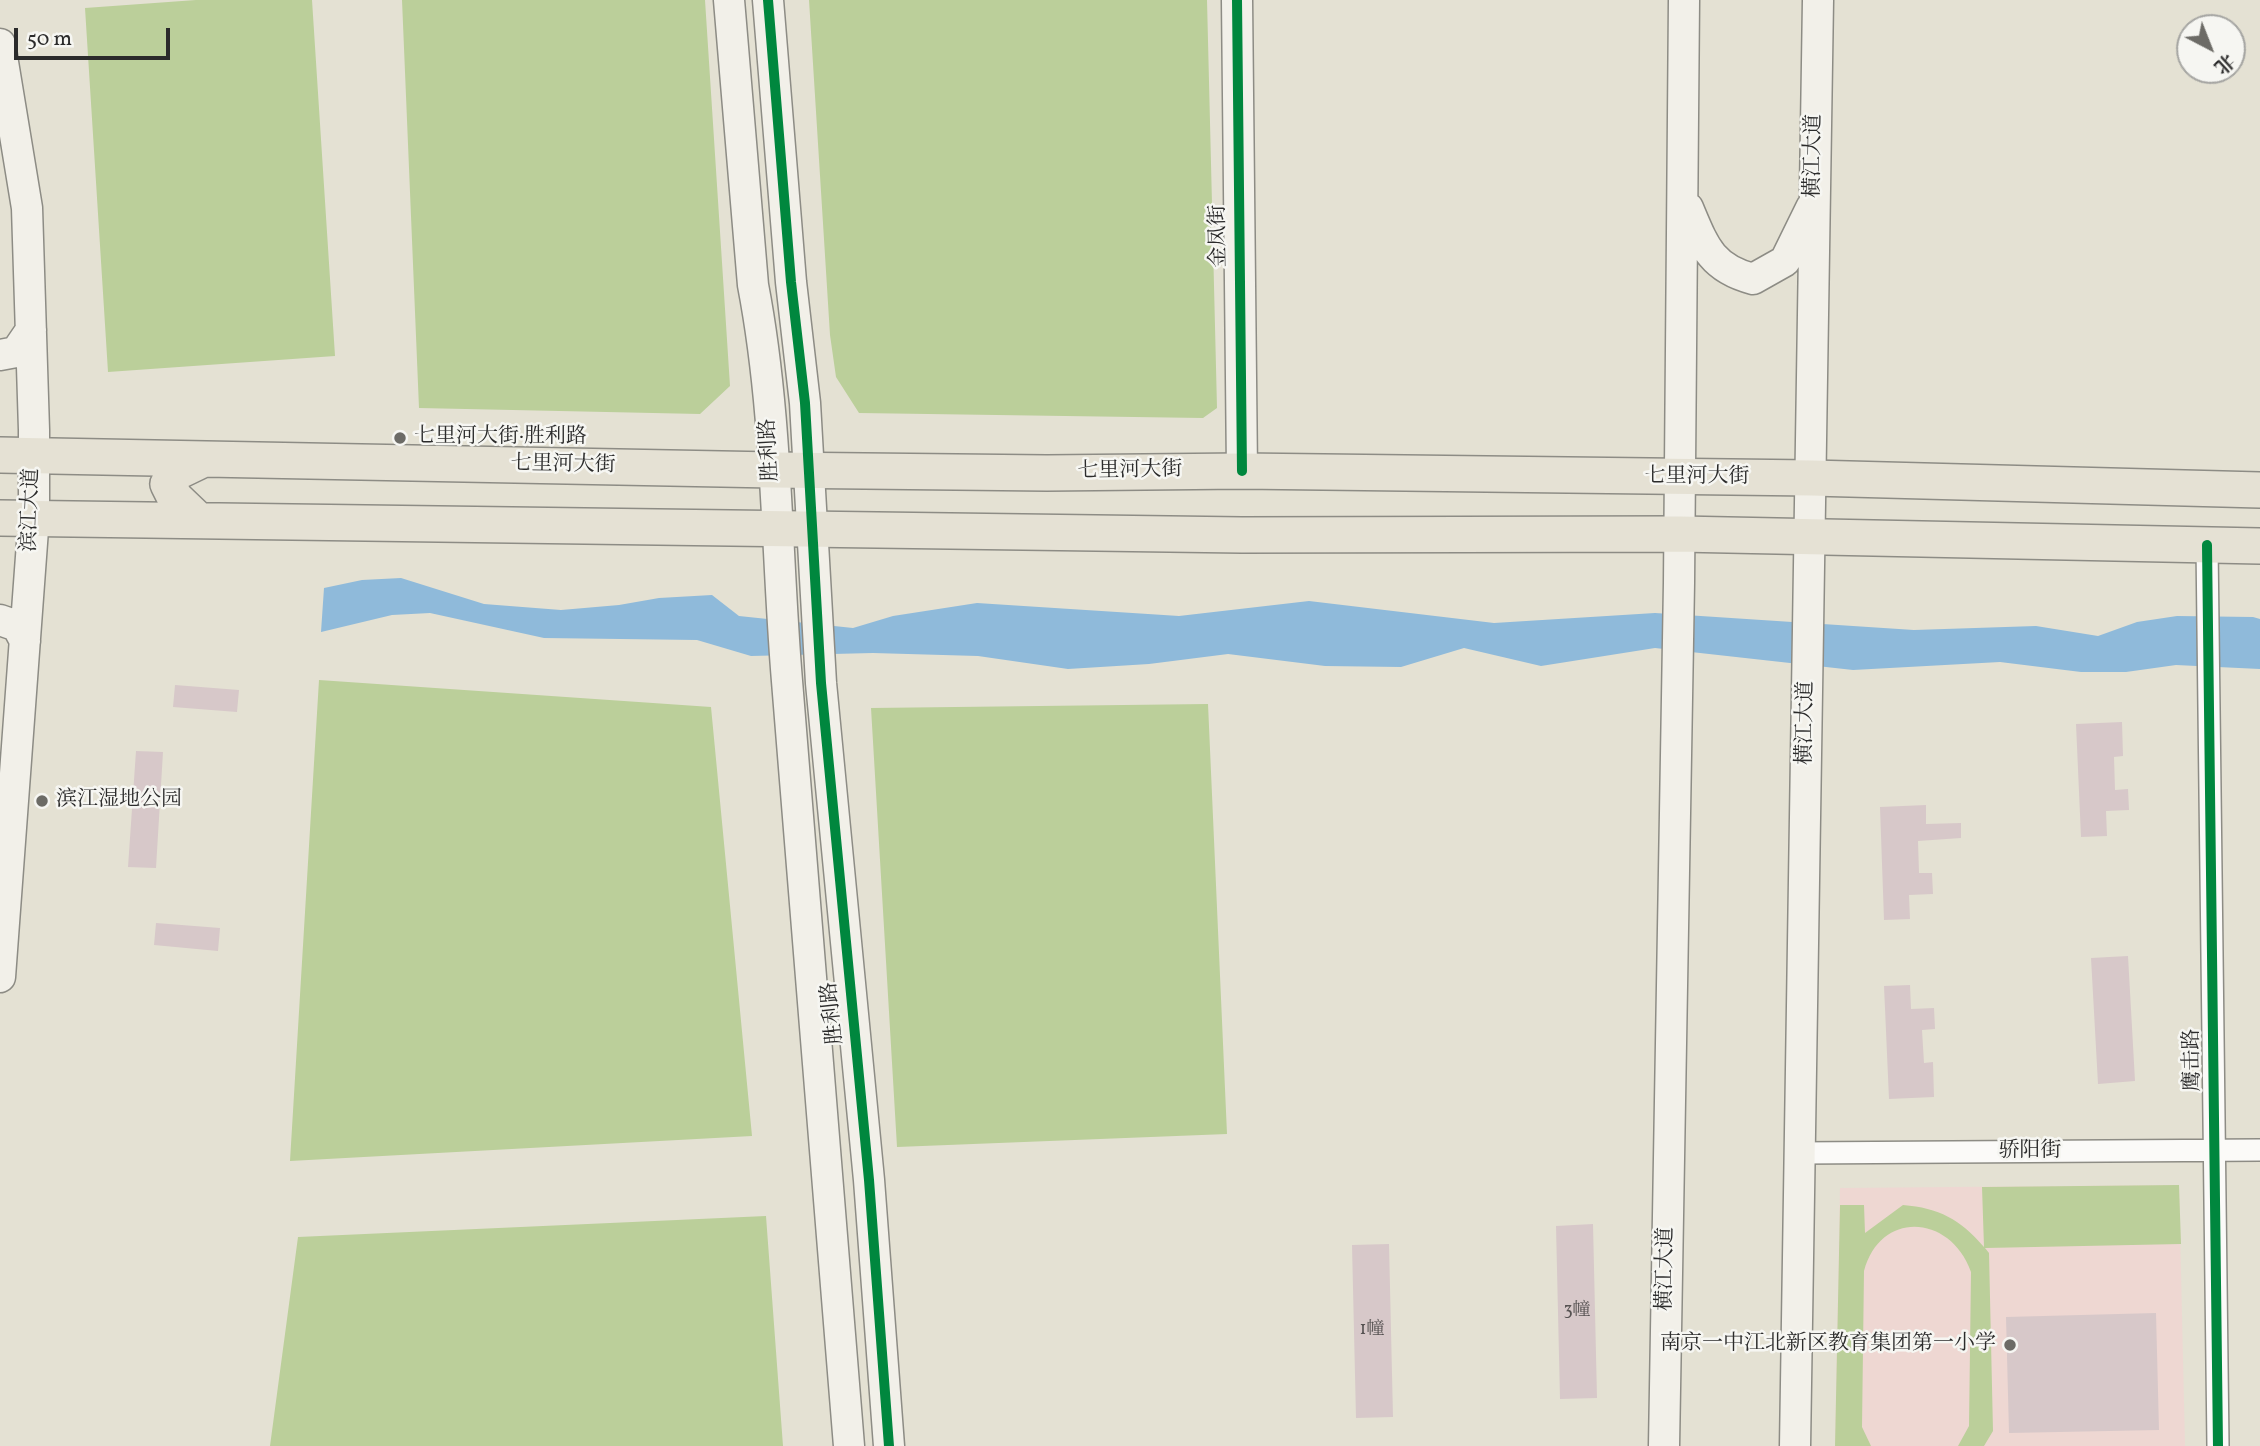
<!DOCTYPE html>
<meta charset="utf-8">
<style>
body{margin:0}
#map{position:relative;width:2260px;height:1446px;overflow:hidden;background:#e4e1d3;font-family:Vollkorn,"Noto Serif SC",serif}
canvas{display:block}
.north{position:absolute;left:2176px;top:14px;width:70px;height:70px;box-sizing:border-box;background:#f6f6f2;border:2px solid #a5a5a2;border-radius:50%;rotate:138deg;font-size:19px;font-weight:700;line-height:28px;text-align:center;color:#2b2b2b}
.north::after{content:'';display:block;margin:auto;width:24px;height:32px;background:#6c6b66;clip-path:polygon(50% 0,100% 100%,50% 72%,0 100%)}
.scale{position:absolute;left:14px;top:28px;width:156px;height:32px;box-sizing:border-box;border:4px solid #2b2b2b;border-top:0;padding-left:9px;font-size:21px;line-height:24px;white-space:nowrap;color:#2b2b2b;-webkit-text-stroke:5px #f6f6f2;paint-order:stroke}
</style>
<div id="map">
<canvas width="2260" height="1446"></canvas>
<div class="north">北</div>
<div class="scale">50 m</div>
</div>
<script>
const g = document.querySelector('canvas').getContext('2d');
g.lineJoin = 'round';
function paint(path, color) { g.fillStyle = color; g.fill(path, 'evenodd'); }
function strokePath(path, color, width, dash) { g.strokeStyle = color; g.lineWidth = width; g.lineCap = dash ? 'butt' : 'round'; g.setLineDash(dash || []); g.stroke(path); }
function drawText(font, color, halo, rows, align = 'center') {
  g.font = font + ' Vollkorn,"Noto Serif SC",serif'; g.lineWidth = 5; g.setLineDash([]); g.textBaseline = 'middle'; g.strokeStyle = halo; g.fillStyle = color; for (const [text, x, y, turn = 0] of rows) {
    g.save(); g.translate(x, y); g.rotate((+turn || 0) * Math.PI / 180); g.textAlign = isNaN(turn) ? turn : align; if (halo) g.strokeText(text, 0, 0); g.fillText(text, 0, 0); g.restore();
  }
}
const built = new Path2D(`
 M2179,1185l6,261h-350l5,-258z`);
const green = new Path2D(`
 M196,0h116l23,356 -227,16 -23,-364z
 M402,0h303l25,386 -30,28 -281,-6z
 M809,0h398l10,408 -14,10 -344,-5 -23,-36 -6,-42z
 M319,680l392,27 41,429 -462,25z
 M1208,704l19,430 -330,13 -26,-439z
 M2179,1185l2,59 -196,4 4,5 4,178 -9,15h-26l11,-20 2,-154c-20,-57 -90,-63 -107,-1l-2,156 9,19h-36l5,-241h24l1,28 38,-28c36,3 57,14 81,42l-2,-60z
 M766,1216l17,230h-513l28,-209z`);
const water = new Path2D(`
 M401,578l83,26 77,6 58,-5 40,-7 53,-3 27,21 114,12 40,-12 84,-13 202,13 130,-15 185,22 161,-10 259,17 122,-4 62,10 39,-14 40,-6 76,1 7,2v50l-84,-4 -50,7h-45l-81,-10 -147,8 -198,-22 -114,18 -77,-18 -63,19 -76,-1 -97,-12 -79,10 -81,5 -90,-13 -105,-3 -122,3 -54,-16 -153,-2 -114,-25 -38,2 -71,17 3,-44 38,-8z`);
const building = new Path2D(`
 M175,685l64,5 -2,22 -64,-5z
 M2122,722l1,34 -9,1 1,33 13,-1 1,21 -23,1 1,25 -26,1 -5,-113z
 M136,751l27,1 -7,116 -28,-1z
 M1926,805v19l35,-1v15l-43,3 1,32h13l1,21 -24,1 1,24 -26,1 -4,-113z
 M156,923l64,5 -2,23 -64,-6z
 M2128,956l7,125 -37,3 -7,-126z
 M1910,985l1,24 23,-1 1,21 -13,1 2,33 9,-1 1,35 -45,2 -5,-113z
 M1593,1224l4,174 -37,1 -4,-173z
 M1389,1244l4,173 -37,1 -4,-173z
 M2156,1313l3,117 -150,3 -3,-116z`);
const street = new Path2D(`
 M2207,545l11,901
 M1799,1153l461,-3`);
const secondary = new Path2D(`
 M729,0l24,285c25,130 23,265 34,396 20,255 42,510 62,765
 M768,0l23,282 14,121 16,280 48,497 20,266
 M1237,0l5,471
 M0,44l27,164 7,222v86l-34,461
 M1688,208c16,38 23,60 65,71l32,-18 26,-53
 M0,355l16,-3 15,-22
 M0,620l17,6 8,15
 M1664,1446l15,-863 5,-583
 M1795,1446l23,-1446`);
const primary = new Path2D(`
 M0,455l773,15 274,3 195,-2 570,7 448,12
 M0,518l1242,17 438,-1 580,12
 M198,520l-23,-22 -7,-14 7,-11 27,-13`);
const cycleway = new Path2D(`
 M768,0l23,282 14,121 16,280 48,497 20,266
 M1237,0l5,471
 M2207,545l11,901`);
const markers = [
 [400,438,7,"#6c6b66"],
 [42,801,7,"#6c6b66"],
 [2010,1345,7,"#6c6b66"]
];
const numberNames = [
 ["3幢",1577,1312],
 ["1幢",1372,1331]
];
const streetNames = [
 ["横江大道",1815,156,-89],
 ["金凤街",1220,236,-91],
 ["胜利路",771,450,-93],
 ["七里河大街",563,466,1],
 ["七里河大街",1130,472,-1],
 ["七里河大街",1697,478],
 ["滨江大道",32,510,-88],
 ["横江大道",1807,723,-89],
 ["胜利路",834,1013,-96],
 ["鹰击路",2194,1060,-91],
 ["骄阳街",2030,1152],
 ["横江大道",1667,1269,-89]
];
const poiNames = [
 ["七里河大街·胜利路",414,438],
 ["滨江湿地公园",56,801],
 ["南京一中江北新区教育集团第一小学",1996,1345,"right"]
];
paint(built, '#eed7d2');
paint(green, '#bbcf9a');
paint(water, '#8fbada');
paint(building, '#d7c8c9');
strokePath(street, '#8d8c85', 24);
strokePath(secondary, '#8d8c85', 33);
strokePath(primary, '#8d8c85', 38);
strokePath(street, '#fbfaf8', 21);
strokePath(secondary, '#f2f0e9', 30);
strokePath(primary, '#e5e1d4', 35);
strokePath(cycleway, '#00873e', 10);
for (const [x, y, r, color] of markers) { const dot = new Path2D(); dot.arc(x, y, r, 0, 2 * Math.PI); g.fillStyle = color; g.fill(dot); strokePath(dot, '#f6f6f2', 2.5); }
drawText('18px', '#565252', null, numberNames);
drawText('21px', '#2b2b2b', '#f6f6f2', streetNames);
drawText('21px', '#2b2b2b', '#f6f6f2', poiNames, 'left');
</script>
